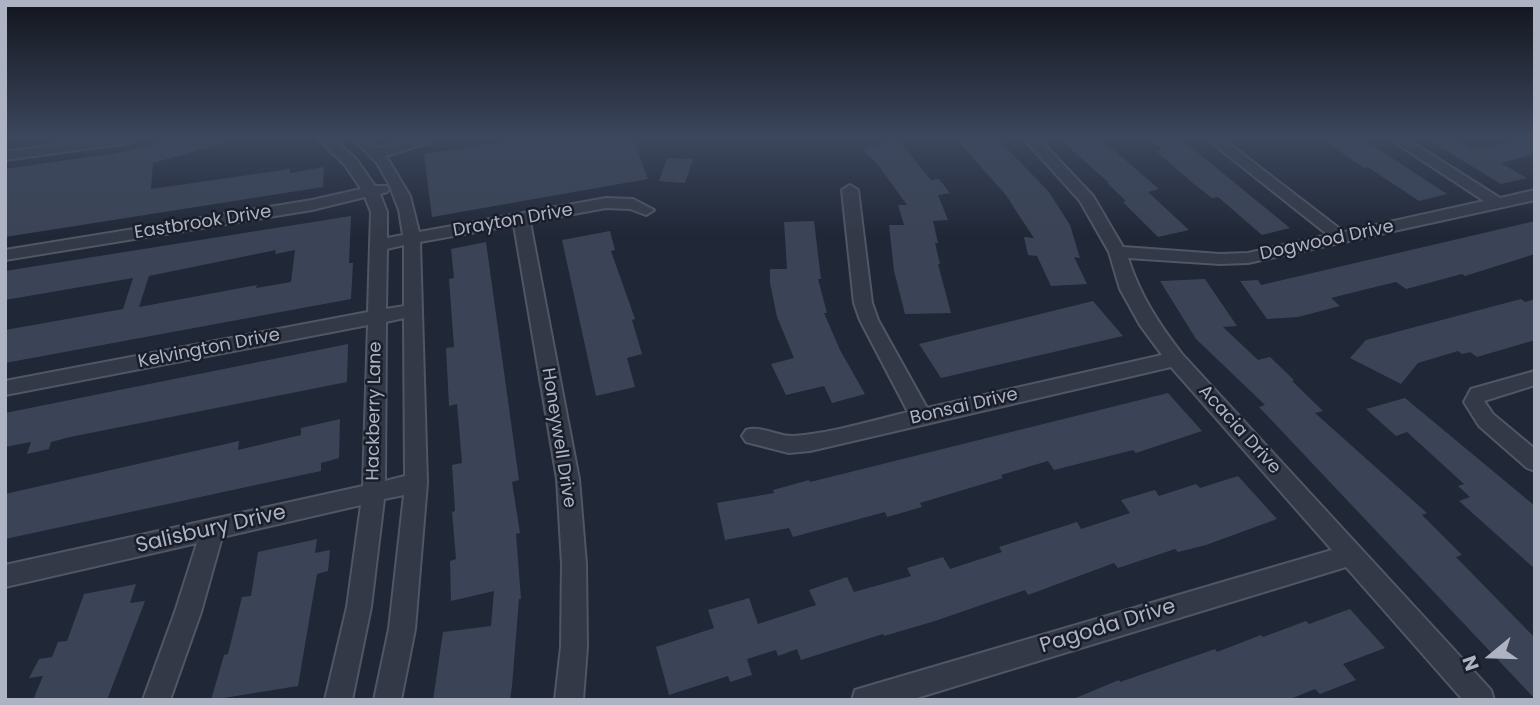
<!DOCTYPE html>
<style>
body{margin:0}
#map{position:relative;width:1540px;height:705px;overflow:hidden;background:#202736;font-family:Poppins,sans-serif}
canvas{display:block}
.frame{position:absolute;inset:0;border:7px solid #adb3c3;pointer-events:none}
.north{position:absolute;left:1456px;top:621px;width:70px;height:70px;-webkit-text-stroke:5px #191e2a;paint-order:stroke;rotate:251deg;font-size:19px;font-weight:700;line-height:28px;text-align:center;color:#adb3c3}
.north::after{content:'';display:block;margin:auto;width:24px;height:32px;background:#adb3c3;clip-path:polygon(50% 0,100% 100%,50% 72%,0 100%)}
</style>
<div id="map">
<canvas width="1540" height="705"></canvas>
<div class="frame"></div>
<div class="north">N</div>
</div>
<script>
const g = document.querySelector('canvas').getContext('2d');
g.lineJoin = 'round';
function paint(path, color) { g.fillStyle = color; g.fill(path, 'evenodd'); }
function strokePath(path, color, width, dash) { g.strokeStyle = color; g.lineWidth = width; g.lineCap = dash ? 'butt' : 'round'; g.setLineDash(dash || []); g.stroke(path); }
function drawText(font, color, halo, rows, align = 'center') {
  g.font = font + ' Poppins,sans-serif'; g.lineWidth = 5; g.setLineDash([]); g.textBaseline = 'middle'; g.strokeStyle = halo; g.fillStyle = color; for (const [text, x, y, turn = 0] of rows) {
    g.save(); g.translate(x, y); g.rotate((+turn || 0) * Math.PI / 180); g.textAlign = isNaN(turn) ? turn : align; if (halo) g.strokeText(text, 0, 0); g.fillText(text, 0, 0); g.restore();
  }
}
const building = new Path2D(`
 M175,139h49v4l-71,20 -2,26 139,-20v4l34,-6 -1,20 -318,50v-68l112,-16z
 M523,139h110l15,40 -216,38 -8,-63z
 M956,139h42l51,53 21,33 10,33 -6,-1 13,27 -36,2 -14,-30 -9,-1 -4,-18 10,1 -16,-24 -12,-19z
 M1060,139h41l58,50 -11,3 41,38 -31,7 -35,-35 3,-1 -19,-18h2z
 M1149,139h32l109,89 -28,7 -44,-38 -6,1 -18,-14 -38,-33 6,-1z
 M1322,139h41l84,55 -28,7 -51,-34 -4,1z
 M1427,139h27l18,10 63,-10v15l-34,9 26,15 -26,6z
 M898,140l33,40 8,-1 11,14 -12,2 10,25 -15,1 5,22h-3l5,21h-2l13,49 -46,1 -11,-43 -5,-46h15l-6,-20h9l-29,-40 -16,-16z
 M667,158l26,1 -8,24 -26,-2z
 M351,216l-2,47h4l-2,36 -346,64v-33l118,-21 10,-31 -128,22v-29zM276,250l-1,4 20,-4 -4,32 -35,6 1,-3 -118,22 10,-31z
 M814,221l7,58h-3l9,34h-3l16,37 25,44 -33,9 -8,-17 -38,9 -15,-31 23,-6 -17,-41 -7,-34v-14h17l-3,-47z
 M1535,221v33l-70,22 -3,-2 -56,15 -10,-7 -29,7 -36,9 9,8 -42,11 -31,2 -27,-38 18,-1 3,5z
 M610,231l5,19 -4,1 24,68 -3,1 10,34 -15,4 8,29 -39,9 -34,-156z
 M486,242l33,238 -7,2 8,51 -4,1 5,65h-2l-7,87 -2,14h-77l10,-68 48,-6 3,-35 -43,10 -1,-40 6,-2 -4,-47 3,-1 -3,-46 10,-2 -5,-59 -8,2 -3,-58 8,-1 -5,-68 5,-1 -3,-29z
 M1205,279l32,47 -14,1 35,33 12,-3 24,23 -2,1 31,30 -8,2 112,100 -5,2 40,40 -6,2 79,81v61l-276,-292 6,-2 -69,-66 -36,-58z
 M1521,299l4,3 10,-3v41l-58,17 -7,-5 -8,2 -4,-3 -40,12 -17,21 -51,-26 16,-18z
 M1093,301l30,35 -182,42 -22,-34z
 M348,344l-1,38 -277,55 -19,5 -2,7 -22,5 4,-12 -26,5v-34z
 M1168,393l34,38 -66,22 -3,-3 -79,20 -6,-9 -47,14 2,3 -83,25 2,4 -35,10 -2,-5 -92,25 -4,-9 -64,12 -8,-37 57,-10 -1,-3 36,-10 1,2z
 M1405,398l130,108v63l-76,-68 11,-4 -12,-11 6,-2 -57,-52 -11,4 -30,-27z
 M340,419l-1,39 -18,5v8l-316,68v-45l234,-53 -1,9 63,-15v-7z
 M1238,476l39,43 -71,26 -28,7 -3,-3 -57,19 -4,-5 -86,32 -3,-5 -90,31 -51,15 -1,-2 -82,26 -4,-11 -19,7 -2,-6 -29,9 5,16 -22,7 -2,-6 -59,19 -13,-48 58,-19 -6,-18 41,-12 9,26 58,-19 -7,-15 38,-13 7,15 57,-16 -4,-8 36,-11 7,12 52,-17 -3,-5 78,-25 4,7 49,-16 -9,-13 34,-10 4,6 37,-12 4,4z
 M317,539l-2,14 15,-3 -2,21 -11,3 -19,112 -87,14 13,-45 4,-1 14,-57 9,-1 7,-44z
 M136,584l-6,19 15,-2 -38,99h-74l10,-24 -14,2 10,-19 13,-2 6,-15 9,-1 17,-47z
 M1350,609l35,39 -42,16 13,16 -36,14 -5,-5 -27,11h-217l48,-20 1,2 95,-33 2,3 44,-17 2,2 43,-16 3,3z`);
const minor = new Path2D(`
 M98,139h38l-7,4 -124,17v-8z
 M318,139h16l22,20 19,27h12l2,3 -2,3 -7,2 7,18v26l16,-3 -4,-25 -10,-26 -12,-21 -23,-24h15l11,9 30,-9h22l-2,3 -44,14 24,40 9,36 187,-34 27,1 21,11 -8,5 -16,-6 -24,-1 -76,14 49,257 7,85 1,83 -4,53h-28l6,-53 1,-83 -5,-85 -43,-254 -94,17 7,241 -12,146 -14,71h-27l15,-71 15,-134 -20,4 -13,108 -19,93h-27l22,-93 14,-102 -139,32 -21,75 -31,88h-27l32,-88 22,-69 -192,44v-22l358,-79 5,-161 -363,70v-14l363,-69 3,-100 -6,-15 -53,13 -307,50v-10l307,-50 49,-11 -16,-24zM404,245v61l-18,3 1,-60zM404,318l1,158 -20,5 1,-159z
 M1024,139h15l54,57 30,51 97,7 28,-1 80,-18 -121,-96h16l121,93 140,-31 -94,-62h17l93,59 35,-8v10l-287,63 -28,1 -92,-6c12,37 30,65 54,96l309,336 3,10h-31l-117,-133 -436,133h-58l3,-10 10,-3 467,-137 -161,-183 -361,84 -21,2 -43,-11 -4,-6 4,-6c16,-5 32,7 48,6 38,-3 77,-15 114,-24l-48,-92 -6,-17 -12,-113 8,-5 8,5 14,113 6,17 49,88 235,-53 -22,-30 -20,-36 -11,-37 -29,-51z
 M1535,371v14l-51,16 9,13 42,35v22l-8,-3 -48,-42 -15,-24 7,-13z`);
const streetNames = [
 ["Drayton Drive",513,221,-10],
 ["Eastbrook Drive",203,223,-9],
 ["Dogwood Drive",1327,241,-12],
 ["Kelvington Drive",209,349,-11],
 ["Bonsai Drive",964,407,-13],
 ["Hackberry Lane",375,411,-89],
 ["Acacia Drive",1239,430,48],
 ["Honeywell Drive",558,438,81]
];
const nearStreetnames = [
 ["Salisbury Drive",211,530,-13],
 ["Pagoda Drive",1108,627,-17]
];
paint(building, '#3b4456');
strokePath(minor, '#505664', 4);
paint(minor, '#333946');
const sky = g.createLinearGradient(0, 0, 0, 238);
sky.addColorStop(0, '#12151e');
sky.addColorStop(0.58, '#3c475d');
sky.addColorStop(1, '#3c475d00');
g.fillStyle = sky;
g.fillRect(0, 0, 1540, 238);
drawText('18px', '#adb3c3', '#191e2a', streetNames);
drawText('21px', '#adb3c3', '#191e2a', nearStreetnames);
</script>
